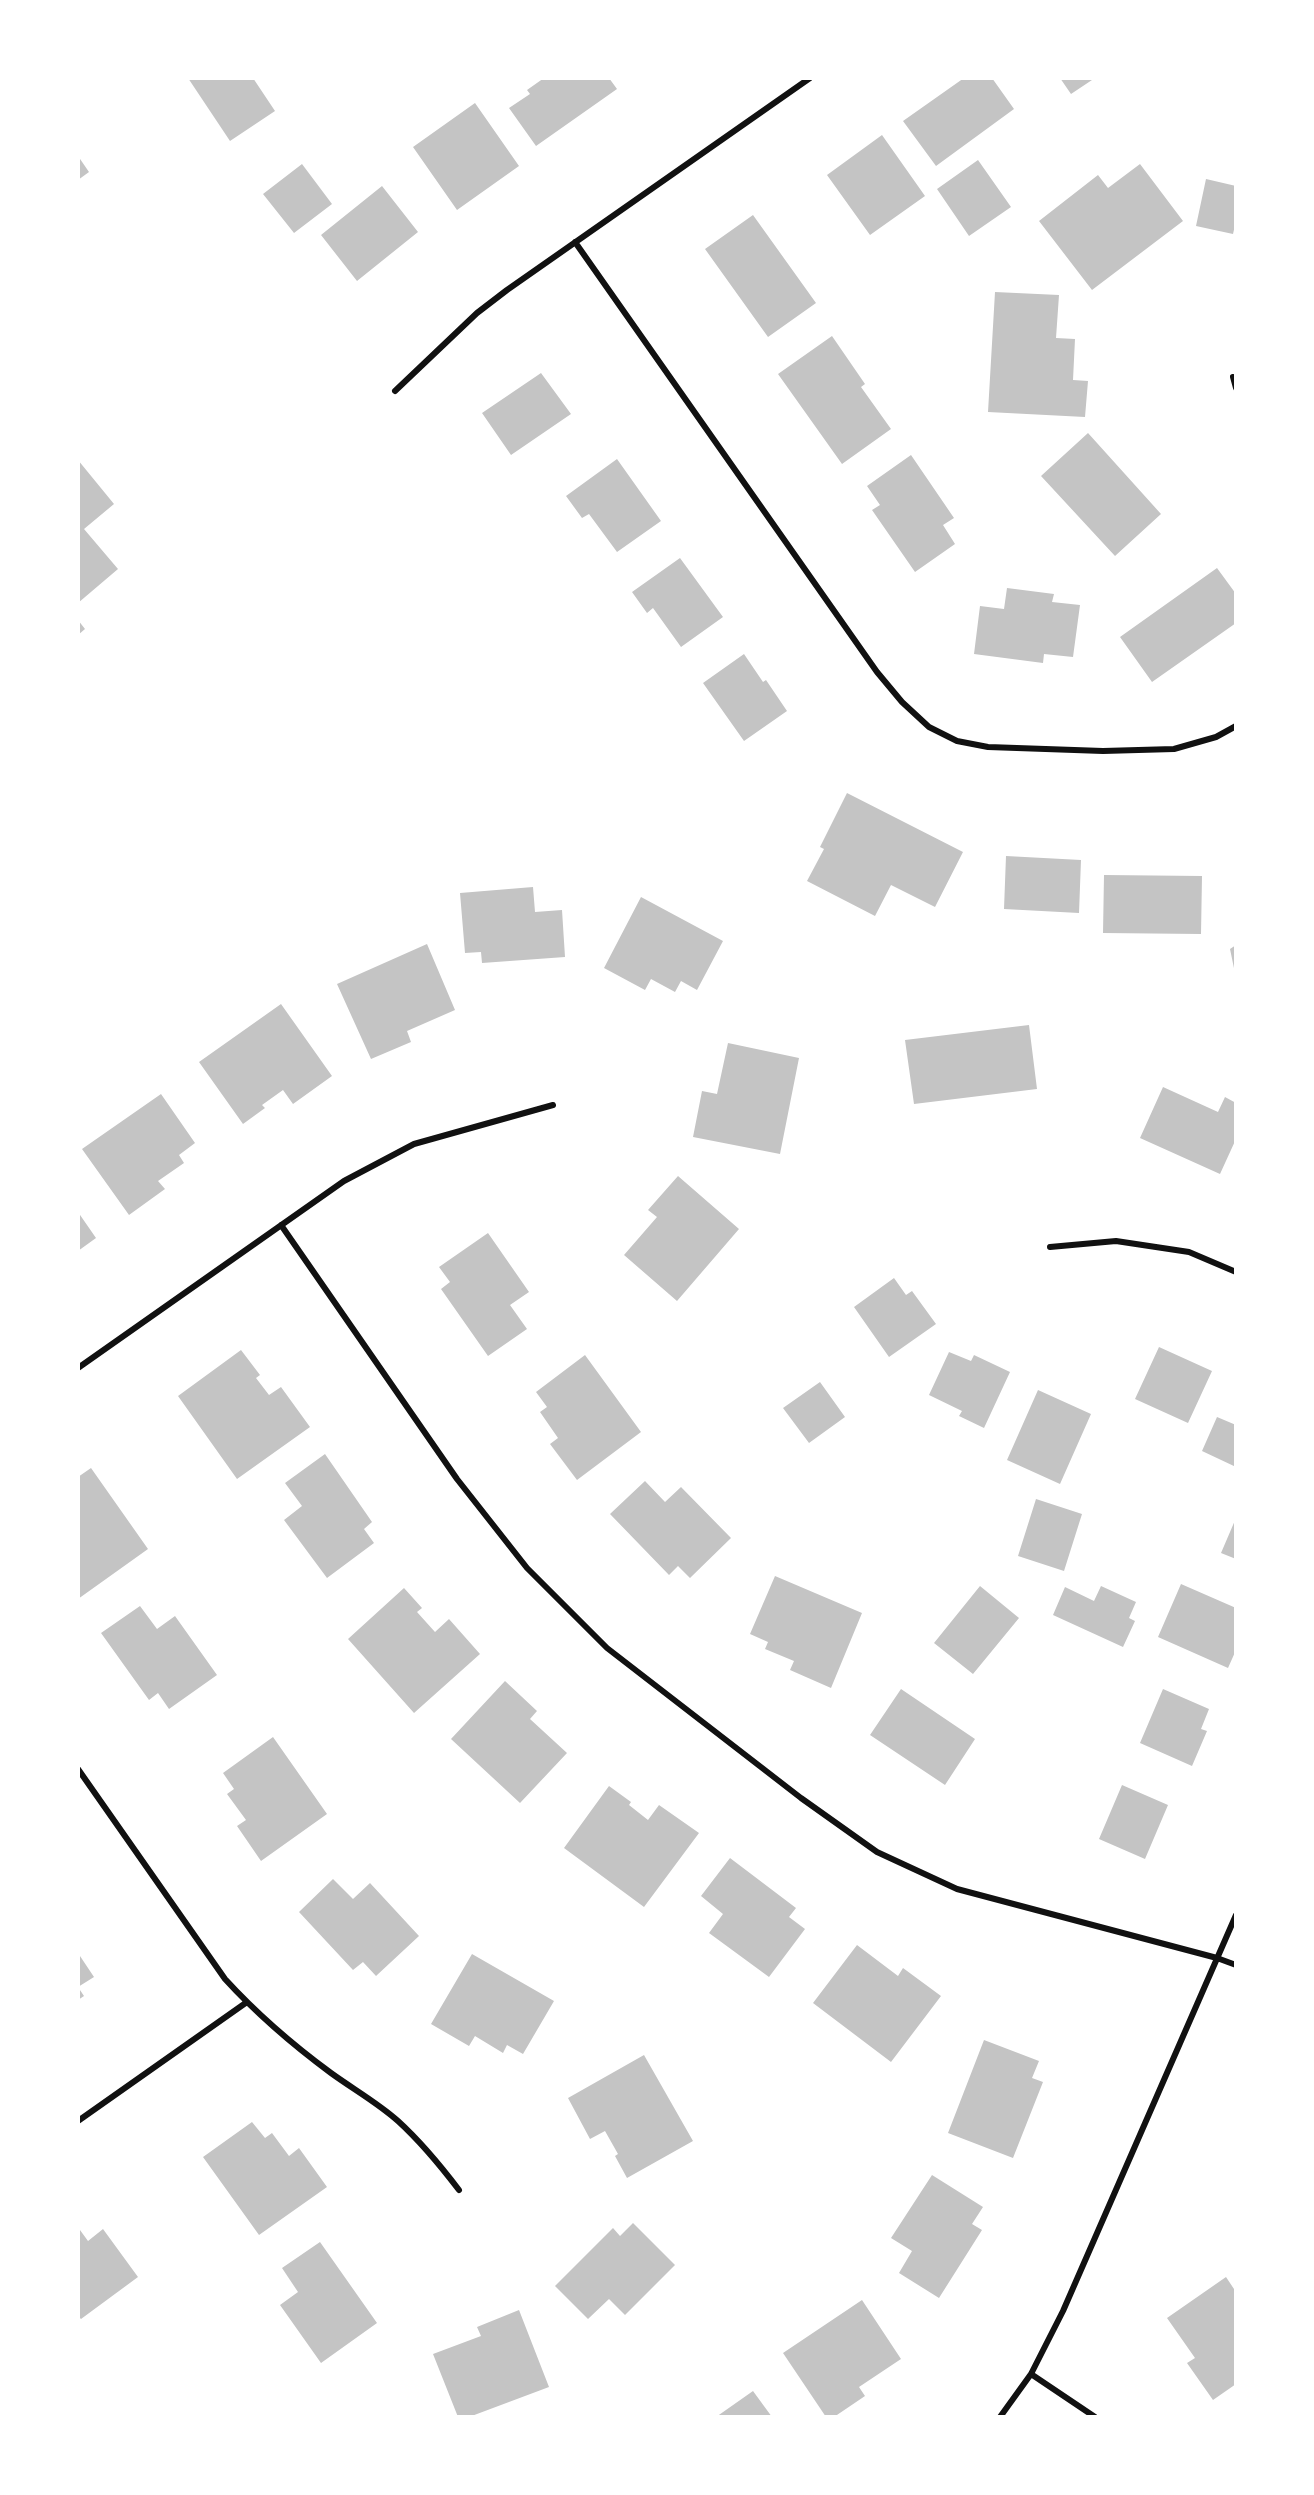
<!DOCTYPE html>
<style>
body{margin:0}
#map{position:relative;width:1314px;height:2495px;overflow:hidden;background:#fff;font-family:"Work Sans",sans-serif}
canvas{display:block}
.frame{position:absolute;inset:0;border:80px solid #fff;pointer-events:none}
</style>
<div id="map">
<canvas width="1314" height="2495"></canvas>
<div class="frame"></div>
</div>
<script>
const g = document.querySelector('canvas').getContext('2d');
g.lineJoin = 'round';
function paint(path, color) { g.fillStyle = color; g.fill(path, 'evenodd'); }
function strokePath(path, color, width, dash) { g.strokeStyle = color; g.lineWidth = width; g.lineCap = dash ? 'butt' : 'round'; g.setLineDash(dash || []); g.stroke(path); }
const building = new Path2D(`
 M188,78h65l22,33 -45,30z
 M544,78h65l8,11 -81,57 -27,-38 21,-14 -3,-4z
 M964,78h28l22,31 -78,57 -33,-45z
 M1060,78h35l-24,16z
 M475,103l44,63 -62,44 -44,-63z
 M882,135l43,61 -55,39 -43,-60z
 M78,156l11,16 -11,8z
 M978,160l33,47 -42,29 -32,-47z
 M302,164l30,40 -38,29 -31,-39z
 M1140,164l43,57 -91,69 -53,-69 59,-46 10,13z
 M1206,179l30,7v35l-3,13 -37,-8z
 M382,186l36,46 -61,49 -36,-46z
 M753,215l63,88 -48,34 -63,-88z
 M995,292l64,3 -3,43 19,1 -2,41 15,1 -3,36 -97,-5z
 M832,336l33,48 -4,3 30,42 -49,35 -64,-90z
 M541,373l30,41 -60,41 -29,-42z
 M1088,433l73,81 -46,42 -74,-80z
 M911,455l43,63 -11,7 12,19 -40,28 -43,-62 8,-5 -13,-19z
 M617,459l44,62 -44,31 -28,-38 -7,4 -16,-22z
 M78,460l36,44 -30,25 34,40 -40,34z
 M680,558l43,59 -42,30 -28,-39 -6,5 -15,-21z
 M1217,568l19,26v29l-84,59 -32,-45z
 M1007,588l47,6 -2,8 28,3 -7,52 -29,-3 -1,9 -69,-9 6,-48 24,3z
 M78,620l7,9 -7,6z
 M744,654l19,28 3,-2 21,31 -43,30 -41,-58z
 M847,793l116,59 -28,55 -44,-22 -16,31 -68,-35 17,-32 -4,-2z
 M1006,856l75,4 -2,53 -75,-4z
 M1104,875l98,1 -1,58 -98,-1z
 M533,887l2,25 27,-2 3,47 -83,6 -1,-11 -16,1 -5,-60z
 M641,897l82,44 -26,49 -16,-9 -6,11 -24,-13 -6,11 -41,-22z
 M427,944l28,66 -48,21 4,11 -40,17 -34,-75z
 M1236,945v28h-1l-5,-24z
 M281,1004l51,72 -39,28 -10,-14 -21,15 3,3 -22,16 -44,-62z
 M1029,1025l8,64 -123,15 -9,-64z
 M728,1043l71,15 -19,96 -87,-17 9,-46 15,3z
 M1163,1087l55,25 7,-15 11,6v36l-16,35 -80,-36z
 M161,1094l34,49 -16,12 5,8 -26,18 7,8 -36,26 -47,-66z
 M678,1176l61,53 -62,72 -53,-46 33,-38 -9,-7z
 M78,1212l18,26 -18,13z
 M488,1233l41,59 -19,13 17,24 -39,27 -47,-67 9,-7 -11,-15z
 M894,1278l12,17 6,-4 24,33 -47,33 -35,-50z
 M1159,1347l53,24 -24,52 -53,-24z
 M241,1350l19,25 -4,3 13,17 12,-8 29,40 -73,52 -59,-83z
 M949,1352l22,9 3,-6 36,17 -26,56 -25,-12 3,-5 -33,-16z
 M585,1355l56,77 -64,48 -27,-36 8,-6 -18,-26 7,-5 -11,-15z
 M820,1382l25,35 -36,26 -26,-35z
 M1038,1390l53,24 -31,70 -53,-24z
 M1217,1417l19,8v42l-34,-16z
 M325,1454l47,68 -8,7 10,14 -47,35 -43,-58 18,-14 -17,-23z
 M91,1468l57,81 -70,50v-122z
 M645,1481l20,21 16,-15 50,51 -41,40 -12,-12 -9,9 -59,-61z
 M1036,1499l46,15 -18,57 -46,-15z
 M1236,1518v41l-15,-6z
 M775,1576l87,37 -31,75 -41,-18 4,-9 -29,-12 3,-7 -18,-8z
 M1181,1584l55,24v42l-8,18 -70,-31z
 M980,1586l39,32 -46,56 -39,-31z
 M1101,1586l35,16 -7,16 6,3 -12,26 -70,-32 12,-28 29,14z
 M404,1588l18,20 -5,4 18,20 14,-13 31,35 -66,59 -66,-74z
 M140,1606l17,23 18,-13 42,59 -48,34 -11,-16 -9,7 -48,-67z
 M505,1681l32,30 -7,8 37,34 -47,50 -69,-64z
 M901,1689l74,50 -30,46 -75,-50z
 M1163,1689l46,20 -8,20 6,2 -15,35 -52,-23z
 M273,1737l54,77 -66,47 -24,-35 9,-6 -19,-26 7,-5 -11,-16z
 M1122,1785l46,20 -23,54 -46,-20z
 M609,1786l22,16 -2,3 19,15 11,-15 40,28 -55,74 -80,-59z
 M730,1858l66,50 -7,9 16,12 -36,48 -60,-44 14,-19 -22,-18z
 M333,1879l20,20 17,-16 49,53 -43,40 -13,-14 -10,8 -54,-58z
 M857,1945l41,31 5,-8 38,28 -50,66 -78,-59z
 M78,1953l16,24 -16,10 6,9 -6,4z
 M472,1954l82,47 -31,53 -16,-9 -4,8 -28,-17 -6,10 -38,-22z
 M984,2040l55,21 -7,17 11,4 -30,76 -65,-25z
 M644,2055l49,86 -66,37 -12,-22 3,-2 -13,-23 -15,8 -22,-41z
 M252,2122l13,16 7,-5 17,23 10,-8 28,39 -68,48 -56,-78z
 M932,2175l51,32 -11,17 10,6 -43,68 -40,-25 13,-22 -21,-13z
 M633,2223l42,42 -50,50 -16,-16 -21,20 -33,-33 58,-58 7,8z
 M103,2229l35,48 -57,42 -3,-3v-84l2,-2 8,11z
 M320,2242l57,81 -56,40 -41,-58 18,-13 -16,-24z
 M1226,2277l10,15v92l-23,16 -26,-37 8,-5 -28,-40z
 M862,2300l39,59 -42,28 6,9 -31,21h-8l-43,-64z
 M519,2310l30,77 -80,30h-11l-25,-63 48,-18 -4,-9z
 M753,2391l19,26h-56z`);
const minor = new Path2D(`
 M575,242l302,430 25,30 27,25 28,14 31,6 115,4 71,-2 42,-12 20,-11
 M1233,377l3,11
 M395,391l82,-78 30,-23 303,-212
 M281,1225l176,254 70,89 80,80 194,150 76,54 80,37 260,69 19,7
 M1050,1247l66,-6 73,11 47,20
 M78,1368l266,-187 70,-37 139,-39
 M78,1769l147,210c32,35 68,66 106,94 22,16 47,30 67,48 23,21 42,44 61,69
 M78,2121l169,-119
 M1031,2374l64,43
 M1000,2417l31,-43 32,-63 173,-396`);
paint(building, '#c4c4c4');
strokePath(minor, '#111', 6);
</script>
